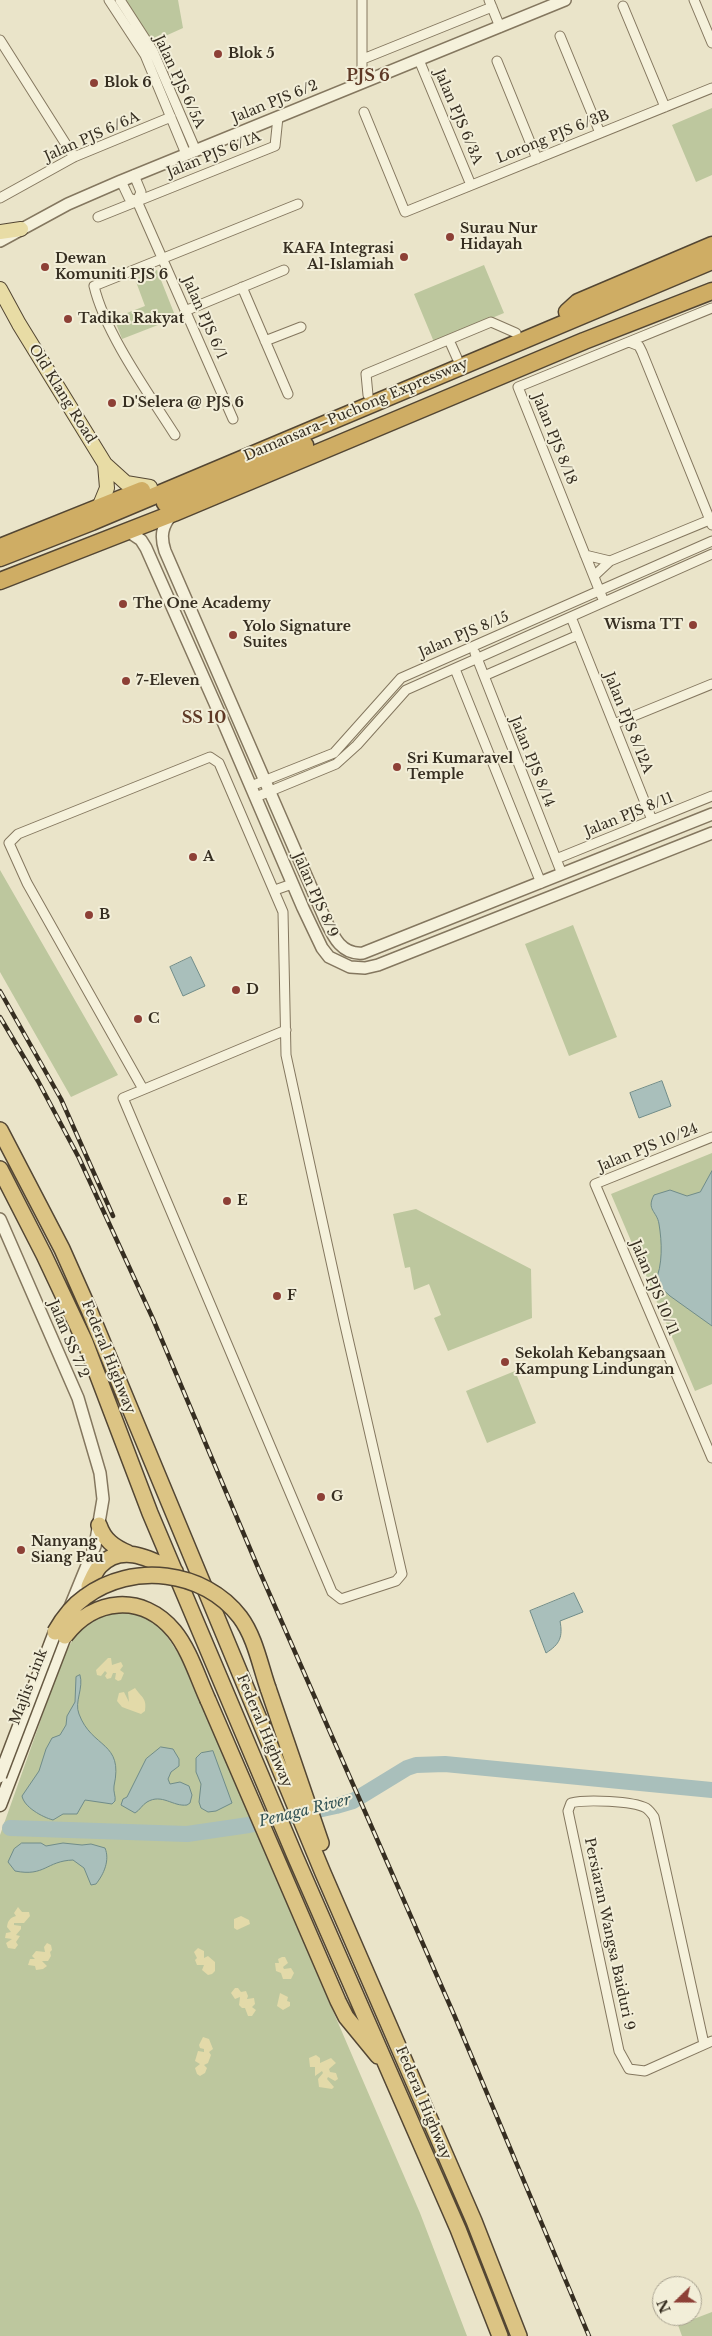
<!DOCTYPE html>
<meta charset="utf-8">
<style>
body{margin:0}
#map{position:relative;width:712px;height:2336px;overflow:hidden;background:#eae4c9;font-family:"Libre Baskerville",serif}
canvas{display:block}
.north{position:absolute;left:652px;top:2276px;width:50px;height:50px;box-sizing:border-box;background:#f2eed8;border:1px solid #a7a18f;border-radius:50%;rotate:248deg;font-size:14px;font-weight:700;line-height:20px;text-align:center;color:#362e21}
.north::after{content:'';display:block;margin:auto;width:18px;height:22px;background:#8d4036;clip-path:polygon(50% 0,100% 100%,50% 72%,0 100%)}
</style>
<div id="map">
<canvas width="712" height="2336"></canvas>
<div class="north">N</div>
</div>
<script>
const g = document.querySelector('canvas').getContext('2d');
g.lineJoin = 'round';
function paint(path, color) { g.fillStyle = color; g.fill(path, 'evenodd'); }
function strokePath(path, color, width, dash) { g.strokeStyle = color; g.lineWidth = width; g.lineCap = dash ? 'butt' : 'round'; g.setLineDash(dash || []); g.stroke(path); }
function drawText(font, color, halo, rows, align = 'center') {
  g.font = font + ' "Libre Baskerville",serif'; g.lineWidth = 4; g.setLineDash([]); g.textBaseline = 'middle'; g.strokeStyle = halo; g.fillStyle = color; for (const [text, x, y, turn = 0] of rows) {
    g.save(); g.translate(x, y); g.rotate((+turn || 0) * Math.PI / 180); g.textAlign = isNaN(turn) ? turn : align; if (halo) g.strokeText(text, 0, 0); g.fillText(text, 0, 0); g.restore();
  }
}
const green = new Path2D(`
 M126,0h52l5,28 -31,14z
 M712,108v67l-16,7 -24,-57z
 M484,265l20,48 -70,29 -20,-48z
 M157,270l19,48 -54,21 -8,-21 31,-12 -10,-27z
 M0,870l118,205 -47,22 -71,-125z
 M573,925l44,112 -48,19 -44,-112z
 M712,1153v231l-17,7 -84,-197z
 M416,1209l115,60 1,49 -84,33 -14,-33 7,-3 -12,-31 -15,6 -4,-23 -5,1 -12,-54z
 M515,1371l21,52 -49,20 -21,-52z
 M126,1610c31,8 37,20 54,46l240,557 47,123h-467v-501l61,-172c8,-16 19,-43 37,-49 9,-2 19,-3 28,-4z
 M712,2312v24h-30l-4,-11z`);
const sand = new Path2D(`
 M108,1658h3l1,7 9,-3 2,4 -3,4 4,3 -3,7 -3,1 -3,-2 1,-6h-3l-2,5 -4,1 -2,-3 2,-3 -2,-2 -4,5 -4,-1 -1,-5z
 M135,1688c7,10 12,10 10,23l-4,3 -19,-7 -5,-6 2,-8 5,-1 5,10 -1,-10z
 M18,1907l4,5h7l1,4 -6,7h-10v2l7,1v3l-5,6 4,1 -4,6 2,3 -3,4 -7,-1 -2,-5 6,-4 -7,-1 1,-5 5,-1 -4,-5c1,-7 3,-9 9,-11l-2,-3z
 M241,1916l8,4 1,4 -13,6 -3,-2v-9z
 M47,1943l4,2 1,5 -2,2 1,4 -3,5h-6l5,5 -4,3 -7,1 -1,-4 -7,-1 2,-6h5l-3,-3 4,-5 9,1 -1,-5z
 M198,1948l6,3v7l4,-2 7,6v9l-3,3 -4,1 -6,-5 2,-5h-7l-2,-5 2,-2 -3,-6z
 M282,1957h3l3,6 -5,4 1,2 7,-1 3,5 -3,6h-8l-2,-6 -5,-2 -1,-8h4l-1,-4z
 M235,1988h3l3,4 5,-1 2,5 -1,3 7,-1 1,6 -3,3 4,3 -4,6h-4l-3,-8h-3l-3,-3 1,-8 -5,2 -4,-6z
 M280,1993l8,4 -1,4 3,1v4l-7,4 -6,-4z
 M203,2037l6,2 4,10 -4,3 2,3 -3,8 -4,2 3,3 -2,5 -5,3 -3,-2 -2,-6 5,-4 -5,-3 3,-10 6,1v-3l-4,-1 -1,-3z
 M316,2055l4,3v5l11,-5 5,5 -7,6 1,3 6,1 2,6 -3,2 -7,-4 -1,2 7,8 -2,2 -13,-2 -1,-8 5,-6 -1,-2 -7,5v-9h-5l-1,-9z`);
const water = new Path2D(`
 M191,957l14,29 -22,10 -13,-29z
 M662,1081l9,25 -32,12 -9,-25z
 M712,1171v155l-42,-30 -15,-14c8,-17 7,-40 4,-58 -2,-13 -13,-14 -5,-29l16,-5 17,6 13,-4z
 M574,1593l9,19 -23,9c3,16 0,23 -14,32l-16,-42z
 M80,1675c4,13 -6,27 -1,39 13,35 45,27 35,72 -1,6 2,10 1,15l-3,3 -27,-4 -8,14h-14l-10,6c-11,-3 -29,-13 -31,-24l17,-25 7,-22 6,-11 8,-3 6,-10 1,-9 8,-14 1,-25z
 M161,1747l12,2 6,10v7l-8,6 -3,7 2,5 10,-2 9,4 3,9 -2,8 -3,2c-14,2 -25,-12 -40,-3 -5,3 -7,8 -12,11l-14,-8 2,-6 4,-2 19,-38z
 M213,1751l19,52 -16,8 -8,1 -7,-4 -2,-6 2,-18 -5,-12v-14l5,-5z
 M22,1843h19l5,3 17,-3 19,2 9,-1 14,4c5,12 -1,26 -9,36l-5,1 -7,-17 -11,-8c-27,1 -28,17 -58,11l-7,-9 6,-13z`);
const river = new Path2D(`
 M10,1828l177,6 62,-9 87,-19 17,-5 54,-33 9,-3 29,-1 267,26`);
const minor = new Path2D(`
 M109,0l36,55 41,99
 M120,0l33,51 43,100
 M362,0v83
 M489,0l11,27
 M694,0l18,43
 M623,6l42,101
 M560,36l40,97
 M0,40l74,117
 M363,59l129,-52
 M419,60l52,125
 M497,61l40,98
 M364,112l41,100 307,-124
 M134,175l7,17 -4,9 96,218
 M121,181l8,17 8,3
 M0,198l74,-41 97,-40
 M98,217l177,-71 3,-29
 M242,287l46,107
 M185,311l99,-41
 M449,340l8,18
 M265,341l36,-14
 M629,342l10,4 3,6 70,173
 M368,395l-2,-21 125,-52 25,11
 M175,435c-26,-41 -70,-102 -81,-149l204,-82
 M585,555l25,6
 M594,576l16,-15 102,-42
 M602,597l-84,-210 194,-79
 M571,617l81,203
 M475,653l87,221
 M455,669l86,214
 M484,676l94,-41
 M614,724l98,-40
 M251,786l83,-33 67,-75 311,-137
 M256,797l80,-33 21,-19 49,-55 306,-136
 M556,859l156,-63
 M275,890l17,-6
 M143,1089l-116,-206 -18,-40 9,-9 192,-77 9,6 64,149 3,143 58,266 58,253 -6,7 -55,18 -9,-7 -209,-494 163,-68
 M712,1137l-117,47 117,274
 M704,2044l-50,-227c-2,-3 -5,-7 -8,-9 -13,-7 -60,-9 -75,-5l-3,8 51,240 10,18 16,2 67,-30`);
const tertiary = new Path2D(`
 M0,241l68,-37 53,-23 444,-181
 M172,514c-10,12 -12,22 -7,37l160,368c8,17 16,36 38,34l349,-139
 M126,530l15,10 5,8 75,169 82,191 19,40 7,9 21,10 15,1 13,-3 334,-132
 M0,1219l78,179 22,75 3,26 -8,47 -25,61`);
const secondary = new Path2D(`
 M0,1805l65,-169`);
const primary = new Path2D(`
 M0,232l21,-3
 M0,289l19,35 86,140 21,19 24,4
 M100,505l7,-17 -2,-24`);
const trunk = new Path2D(`
 M0,1130l62,119 28,63 233,561 151,348 45,115
 M0,1169l44,86 41,87 65,171 145,343 163,373 42,107
 M99,1525c5,15 15,22 29,28
 M89,1586c3,-6 6,-15 11,-20 22,-24 52,-6 75,5
 M268,1688l53,155
 M208,1700l130,301 8,16 32,39`);
const motorway = new Path2D(`
 M567,312l11,-10 134,-57
 M165,503l140,-58
 M0,547l142,-57
 M0,558l92,-36 620,-261
 M0,581l174,-68 410,-172 128,-50`);
const rail = new Path2D(`
 M0,991l61,108 52,117
 M0,1017l38,64 41,77 74,161 106,251 196,447 134,319`);
const secondaryBridge = new Path2D(`
 M0,1776l55,-144`);
const trunkBridge = new Path2D(`
 M55,1632c8,-14 17,-26 30,-35 47,-35 119,-27 155,20 15,20 20,48 28,71
 M65,1636c29,-38 77,-43 109,-5 15,18 24,47 34,69`);
const markers = [
 [218,54,5,"#8d4036"],
 [94,83,5,"#8d4036"],
 [450,237,5,"#8d4036"],
 [404,257,5,"#8d4036"],
 [45,267,5,"#8d4036"],
 [68,319,5,"#8d4036"],
 [112,403,5,"#8d4036"],
 [123,604,5,"#8d4036"],
 [693,625,5,"#8d4036"],
 [233,635,5,"#8d4036"],
 [126,681,5,"#8d4036"],
 [397,767,5,"#8d4036"],
 [193,857,5,"#8d4036"],
 [89,915,5,"#8d4036"],
 [236,990,5,"#8d4036"],
 [138,1019,5,"#8d4036"],
 [227,1201,5,"#8d4036"],
 [277,1296,5,"#8d4036"],
 [505,1362,5,"#8d4036"],
 [321,1497,5,"#8d4036"],
 [21,1550,5,"#8d4036"]
];
const poiNames = [
 ["Blok 5",228,54],
 ["Blok 6",104,83],
 ["Surau Nur",460,229],
 ["Hidayah",460,245],
 ["KAFA Integrasi",394,249,"right"],
 ["Al-Islamiah",394,265,"right"],
 ["Dewan",55,259],
 ["Komuniti PJS 6",55,275],
 ["Tadika Rakyat",78,319],
 ["D'Selera @ PJS 6",122,403],
 ["The One Academy",133,604],
 ["Wisma TT",683,625,"right"],
 ["Yolo Signature",243,627],
 ["Suites",243,643],
 ["7-Eleven",136,681],
 ["Sri Kumaravel",407,759],
 ["Temple",407,775],
 ["A",203,857],
 ["B",99,915],
 ["D",246,990],
 ["C",148,1019],
 ["E",237,1201],
 ["F",287,1296],
 ["Sekolah Kebangsaan",515,1354],
 ["Kampung Lindungan",515,1370],
 ["G",331,1497],
 ["Nanyang",31,1542],
 ["Siang Pau",31,1558]
];
const streetNames = [
 ["Jalan PJS 6/5A",179,82,65],
 ["Jalan PJS 6/2",275,102,-22],
 ["Jalan PJS 6/3A",458,117,67],
 ["Jalan PJS 6/6A",92,137,-24],
 ["Lorong PJS 6/3B",553,137,-22],
 ["Jalan PJS 6/1A",214,155,-22],
 ["Jalan PJS 6/1",204,318,66],
 ["Old Klang Road",62,394,58],
 ["Damansara–Puchong Expressway",356,410,-23],
 ["Jalan PJS 8/18",554,439,68],
 ["Jalan PJS 8/15",464,635,-23],
 ["Jalan PJS 8/12A",628,723,68],
 ["Jalan PJS 8/14",532,762,68],
 ["Jalan PJS 8/11",629,815,-22],
 ["Jalan PJS 8/9",315,895,66],
 ["Jalan PJS 10/24",648,1148,-22],
 ["Jalan PJS 10/11",654,1288,67],
 ["Jalan SS 7/2",68,1339,67],
 ["Federal Highway",108,1357,68],
 ["Majlis Link",29,1687,-69],
 ["Federal Highway",264,1731,67],
 ["Persiaran Wangsa Baiduri 9",609,1934,78],
 ["Federal Highway",423,2103,67]
];
const waterNames = [
 ["Penaga River",305,1811,-14]
];
const quarterNames = [
 ["PJS 6",368,76],
 ["SS 10",204,718]
];
paint(green, '#bdc79e');
paint(sand, '#e3daa9');
paint(water, '#a9bfbb');
strokePath(water, '#708c89', 1);
strokePath(river, '#a9bfbb', 16);
strokePath(minor, '#84775f', 11);
strokePath(tertiary, '#84775f', 14);
strokePath(secondary, '#665942', 15);
strokePath(primary, '#534633', 16);
strokePath(trunk, '#534633', 18);
strokePath(motorway, '#534633', 19);
strokePath(minor, '#f5f1db', 9);
strokePath(tertiary, '#f5f1db', 11);
strokePath(secondary, '#f5f1db', 12);
strokePath(primary, '#e8dca5', 14);
strokePath(trunk, '#dcc484', 15);
strokePath(motorway, '#cfad64', 16);
strokePath(rail, '#362e21', 4.5);
strokePath(rail, '#f2eed8', 2.5, [8]);
strokePath(secondaryBridge, '#665942', 15, []);
strokePath(trunkBridge, '#534633', 18, []);
strokePath(secondaryBridge, '#f5f1db', 12);
strokePath(trunkBridge, '#dcc484', 15);
for (const [x, y, r, color] of markers) { const dot = new Path2D(); dot.arc(x, y, r, 0, 2 * Math.PI); g.fillStyle = color; g.fill(dot); strokePath(dot, '#f2eed8', 2); }
drawText('bold 14px', '#362e21', '#f2eed8', poiNames, 'left');
drawText('14px', '#362e21', '#f2eed8', streetNames);
drawText('italic 15px', '#325254', '#f2eed8', waterNames);
drawText('bold 16px', '#5e3825', '#f2eed8', quarterNames);
</script>
